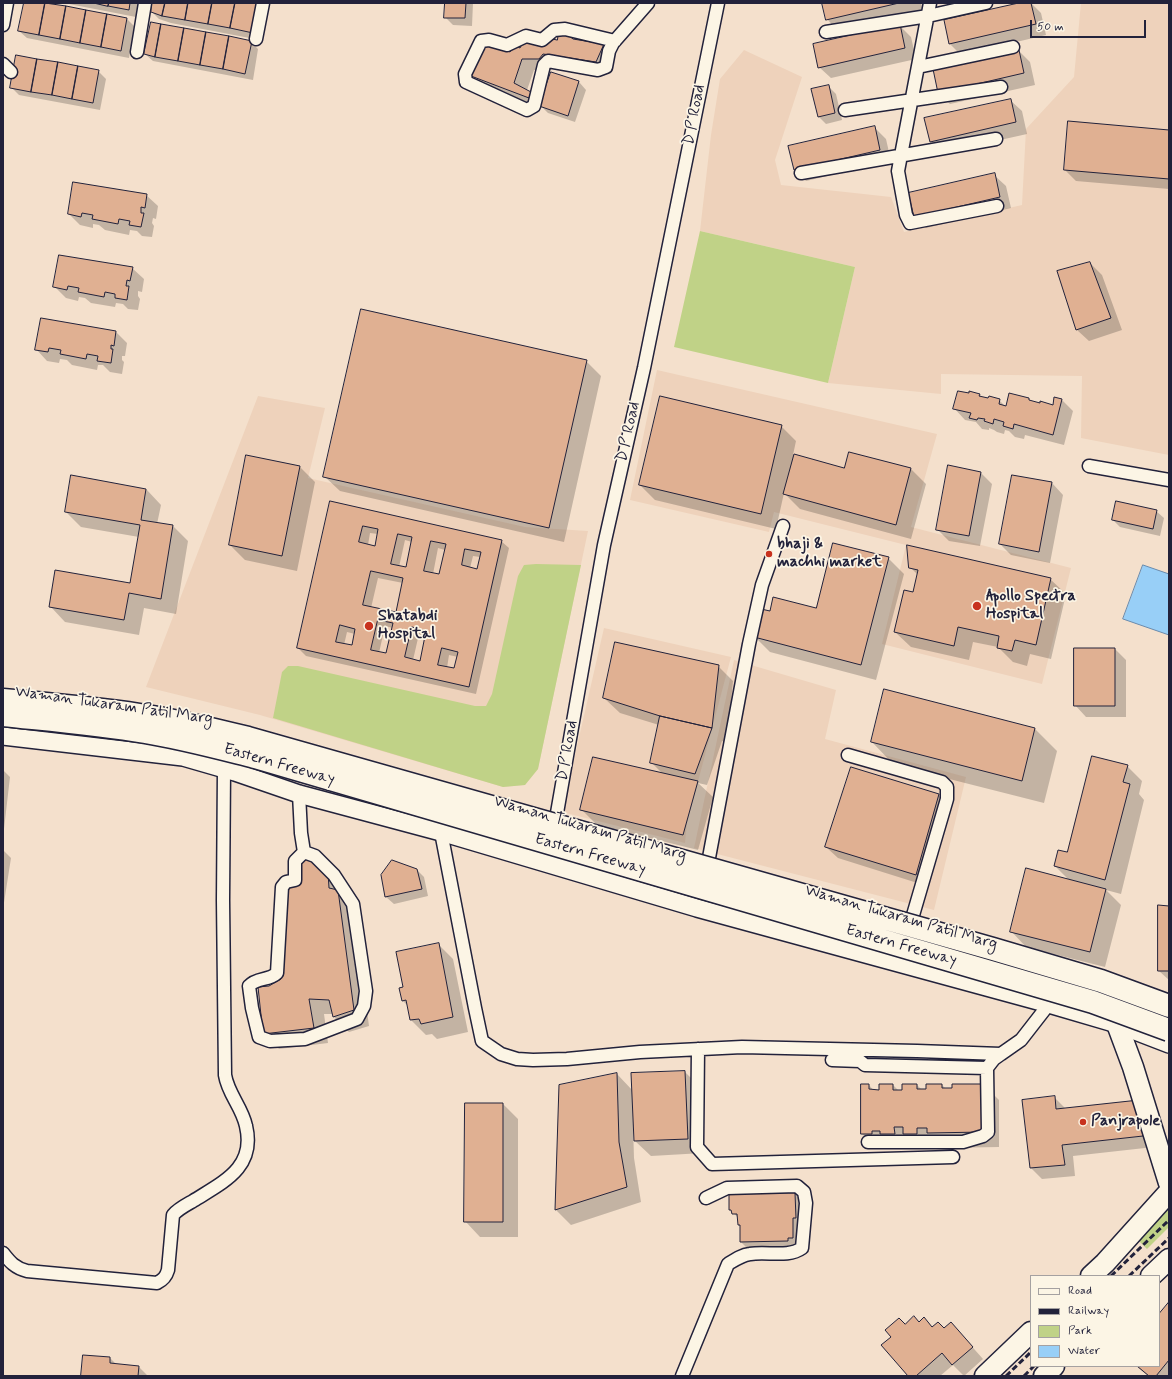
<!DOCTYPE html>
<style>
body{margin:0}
#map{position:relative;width:1172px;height:1379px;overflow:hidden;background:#f4e0cc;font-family:Mynerve,sans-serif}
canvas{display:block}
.frame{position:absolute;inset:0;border:4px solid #22223b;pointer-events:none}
.legend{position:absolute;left:1030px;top:1275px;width:130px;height:92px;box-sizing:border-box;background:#fcf5e5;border:1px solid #a5a1a1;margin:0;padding:5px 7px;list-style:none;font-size:12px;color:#22223b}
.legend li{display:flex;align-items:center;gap:8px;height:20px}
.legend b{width:20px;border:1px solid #a5a1a1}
.scale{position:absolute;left:1030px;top:20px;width:116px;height:18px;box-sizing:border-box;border:2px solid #22223b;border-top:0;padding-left:5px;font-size:12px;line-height:14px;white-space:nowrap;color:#22223b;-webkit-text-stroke:3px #fcf5e5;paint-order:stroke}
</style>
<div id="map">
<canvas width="1172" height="1379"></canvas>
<div class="frame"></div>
<ul class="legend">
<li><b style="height:5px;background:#fcf5e5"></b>Road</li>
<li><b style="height:5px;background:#22223b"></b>Railway</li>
<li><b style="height:11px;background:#c0d287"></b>Park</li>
<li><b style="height:11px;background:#98cff7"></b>Water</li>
</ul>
<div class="scale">50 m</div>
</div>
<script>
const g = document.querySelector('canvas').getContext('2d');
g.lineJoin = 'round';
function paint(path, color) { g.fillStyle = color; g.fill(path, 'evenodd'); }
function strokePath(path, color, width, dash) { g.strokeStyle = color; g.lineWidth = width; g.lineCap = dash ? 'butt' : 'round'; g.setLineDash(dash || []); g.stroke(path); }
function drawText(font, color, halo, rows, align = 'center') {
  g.font = font + ' Mynerve,sans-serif'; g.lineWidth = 3.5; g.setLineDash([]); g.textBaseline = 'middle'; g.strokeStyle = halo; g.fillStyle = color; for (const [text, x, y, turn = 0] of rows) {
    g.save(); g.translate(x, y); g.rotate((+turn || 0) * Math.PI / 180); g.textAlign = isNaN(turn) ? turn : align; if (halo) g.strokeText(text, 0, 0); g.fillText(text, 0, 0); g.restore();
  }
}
const built = new Path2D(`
 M1081,3h88v452l-88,-17 1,-62 -141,-2v20l-113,-11 27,-116 -155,-36 11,-96 9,-56 24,-29 58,27 -27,83 6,25 110,12 13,35 118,-27 4,-76 48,-52z
 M657,370l280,64 -26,93 160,41 -29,116 -160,-40 24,-99 -132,-33 -5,20 -139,-32z
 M258,396l67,12 -17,70 217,49 63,4 -50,238 -13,16 -22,2 -243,-72 -114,-28z
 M604,628l127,29 -44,166 -2,20 -123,-31z
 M734,660l102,30 -11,49 141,38 -32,133 -240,-62z`);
const green = new Path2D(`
 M700,231l155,36 -27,116 -154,-36z
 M536,564l45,1 -43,204 -13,16 -22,2 -230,-69 9,-46 6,-6h10l177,40h11l6,-12 26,-118 6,-11z
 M1169,1203v24l-22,22 -9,-9z`);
const water = new Path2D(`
 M1143,565l26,9v61l-46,-16z`);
const shadow = new Path2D(`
 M25,3h18l84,16 7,7 -5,32 -102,-20 -8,-7z
 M64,3h75l-3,14z
 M153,3h108l-1,37 -89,-17 -12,-4 -7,-7z
 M446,3h27l-1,23 -19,-1 -8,-8z
 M823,3h98l2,8 -85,20 -11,-12z
 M1023,3h8l10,10 5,22 -85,20 -11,-11z
 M899,25l12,12 5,22 -85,19 -12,-11z
 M572,40l32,5 11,12 -8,15 -53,-7 -3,5h-17l-7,20 4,3 10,10 11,-30 27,9 7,8 -11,32 -27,-9 -7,-7v2l-57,-21 -11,-12 48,-26 24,-2 13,-6z
 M251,42l7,7 -5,31 -100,-19 -8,-7z
 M1019,51l11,11 5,23 -85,19 -11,-11z
 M98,71l8,8 -6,31 -81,-15 -8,-8z
 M828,86l8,8 6,26 -16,4 -8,-8z
 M1010,100l12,11 5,23 -85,19 -11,-11z
 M874,127l12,12 5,22 -85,20 -12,-12z
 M1169,131v58l-93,-8 -11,-11z
 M994,175l12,11 5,22 -85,20 -11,-11z
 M146,195l12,11 -2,13 -3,-1 -1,5 2,3 -2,11 -10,-1 -5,-5 -7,-1 -1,5 -24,-5 -6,-5 -6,-1v4l-13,-3 -11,-11z
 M1090,263l12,12 20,55 -33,11 -12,-11 -19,-59z
 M132,268l12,11 -2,13 -4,-1v5l2,3 -2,11 -10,-1 -5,-5 -7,-1 -1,4 -24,-4 -6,-5 -6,-1 -1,4 -12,-3 -11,-11z
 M116,332l11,11 -2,13h-3v4l2,2 -2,12 -12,-2 -7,-7h-5l-1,5 -25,-5 -5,-5 -7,-1 -1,4 -12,-2 -11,-12z
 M586,361l15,15 -37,166 -224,-51 -16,-15z
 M980,395l2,2 17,3 7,7 23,-8 2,3 22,4 9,-6 11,11 -9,34 -39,-10 -1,4 -9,-2 -6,-6 -4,-1 -1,4 -7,-2 -3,-2 -5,-2v2l-7,-1 -6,-7 -11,-2 -11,-12z
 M781,426l15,15 -3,14 52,14h66l15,15 -15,55 -111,-30 -16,-16 -8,36 -121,-29 -15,-15z
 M300,467l15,15 -18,89 -52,-11 -15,-15z
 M980,472l12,12 -12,62 -31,-5 -12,-12z
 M1052,483l11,12 -13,68 -39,-8 -11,-11z
 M146,489l15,16 -4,19 16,2 15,15 -12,73 -32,-6 -5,27 -74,-13 -15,-16 81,-22 8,-47 -58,-10 -15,-15z
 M331,502l170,39 8,7 -33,146 -170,-38 -8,-8zM370,533l8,1 -2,13 -8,-2zM405,540l7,2 -5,26 -8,-1zM438,548l7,2 -5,25 -7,-1zM473,556l7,1 -2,13 -8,-2zM378,578l25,5 -7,31 -25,-6zM385,626l8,2 -6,26 -8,-1zM347,632l8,2 -3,12 -8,-1zM419,634l7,2 -6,26 -7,-2zM449,655l9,2 -3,13 -8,-2z
 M1156,511l8,7 -4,18 -40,-9 -7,-7z
 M888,558l16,16 -28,106 -106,-28 -15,-15 15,-25 47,-3z
 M910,567l140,12 16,15 -15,65 -21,-5 -3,12 -14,-4 -15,-15 -25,-5 -4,18 -58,-13 -16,-15 19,-39 4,-18z
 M1115,649l11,11v57h-40l-11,-12z
 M718,666l15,15 -6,62 -5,-2 -15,44 -9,-2 15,14 -15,53 -101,-25 -15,-15 81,-36 -12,-12 8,-37 -39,-12 -16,-15z
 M1035,729l22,22 -13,52 -150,-38 -22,-23z
 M1127,766l15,15 -3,13 5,6 -23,94 -15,-4 15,15 -16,62 -79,-20 -15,-16 58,-51 -14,-14 13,-13z
 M3,770l7,7 -6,52h-1z
 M938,795l12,11 -23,80 -89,-28 -12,-11z
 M3,850l8,8 -8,51z
 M314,859l39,47 16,120 -20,6 -15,-15v-3h-10l4,29 -49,6 -15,-16 5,-46 13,-7 19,-95z
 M416,869l8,8 4,19 -34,8 -8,-7z
 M1169,907v73l-10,-9z
 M438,944l15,15 15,73 -31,7 -5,-5 -6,1 -15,-15 -3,-14 -5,-5 1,-13z
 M685,1072l15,15 3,66 -52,3 -16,-15v-15h-2l1,32 7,44 -70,23 -15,-15 61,-136 16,17 -1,-17z
 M869,1085l5,6h6l13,-6 6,6 18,-6 5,5 20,-5 4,4 38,-4 15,15v47l-56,1 -11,-5v6h-13l-7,-7h-3v7h-13l-3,-4h-6l-1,4h-9l-15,-15z
 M1054,1097l12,12 73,-8 15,46 -81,9 2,20 -33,3 -11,-11 -8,-67z
 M466,1104h37l15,15v118h-38l-15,-16z
 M730,1194h65l11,11 -2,44 -52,4 -11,-11v-15l-2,-2v-6l-9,-10z
 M1169,1303v73h-21l-12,-10h23v-51z
 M924,1319l9,9 11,1 7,-6 32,36 -19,17 -11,-11 -13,11h-31l-4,-51 14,-2z
 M110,1358l6,6 23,3 9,9h-66z`);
const building = new Path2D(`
 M24,3h21l-6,32 -21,-4z
 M45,3l21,3 -6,33 -21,-4z
 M94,3h15l-1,3z
 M109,3h21l-1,7 -21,-4z
 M152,3h13l-3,13 -11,-4z
 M165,3h23l-3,17 -23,-4z
 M188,3h24l-4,21 -23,-4z
 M212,3h23l-5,25 -22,-4z
 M235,3h24l-6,30 -23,-5z
 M445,3h21l-1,15h-21z
 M822,3h77l-73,17z
 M1019,3h12l5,21 -87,20 -5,-24z
 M66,6l20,4 -6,33 -20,-4z
 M86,10l21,4 -6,33 -21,-4z
 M107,14l20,4 -6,33 -20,-4z
 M151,22l10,2 -6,33 -11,-3z
 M161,24l23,4 -6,33 -23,-4z
 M900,24l5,24 -87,20 -5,-24z
 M184,28l22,4 -6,33 -22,-4z
 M206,32l23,4 -6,33 -23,-4z
 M559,32l7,1 7,6 31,5 -8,18 -53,-8 -4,5h-17l-8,24 17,9 -2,6 -58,-22 14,-32 6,-1 19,9 4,-7 6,3 4,-8 20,6 4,-8 9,2z
 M229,36l23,5 -7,33 -22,-5z
 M1019,50l5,23 -86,20 -5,-24z
 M16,55l21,4 -6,33 -21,-4z
 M37,59l21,3 -6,33 -21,-3z
 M58,62l20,4 -6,33 -20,-4z
 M78,66l21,4 -6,33 -21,-4z
 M551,72l28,9 -11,35 -29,-10z
 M829,85l6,28 -17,4 -7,-28z
 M1011,99l5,23 -86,20 -6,-24z
 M1068,121l101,9v49l-105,-9z
 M875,126l5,24 -86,20 -6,-24z
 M995,173l5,24 -86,20 -6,-24z
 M73,182l74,12 -2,14 -4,-1v6h3l-3,14 -12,-2 1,-4 -11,-2 -1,5 -26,-5 1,-4 -11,-2 -1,4 -13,-3z
 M59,255l74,12 -3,14 -3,-1 -1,6h3l-2,14 -12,-2v-4l-10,-2 -1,5 -26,-5 1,-4 -11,-2 -1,4 -14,-3z
 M1090,262l21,56 -35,12 -19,-59z
 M361,309l226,51 -38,168 -226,-51z
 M41,318l75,13 -2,15 -3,-1v4h2l-2,14 -14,-2 1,-5 -11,-2 -1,5 -26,-5 1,-4 -12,-2 -1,4 -13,-2z
 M958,391l11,2v-2l11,3 -1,2 9,2 1,-2 11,3 -1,5 7,2 3,-13 20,5v2l11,3v-2l13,4 1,-8 8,2 -9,36 -39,-11 -1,5 -10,-3 1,-4 -10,-3 -1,5 -9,-3 1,-2 -7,-1 -1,2 -8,-2 2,-5 -18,-4z
 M660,396l122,29 -21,89 -122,-29z
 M849,452l62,16 -15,57 -113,-31 11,-40 50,14z
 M246,455l54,11 -18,90 -53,-11z
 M948,465l33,7 -12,64 -33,-6z
 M71,475l75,14 -5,31 32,5 -12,74 -32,-6 -5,27 -75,-13 6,-37 75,13 10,-58 -75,-13z
 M1012,475l40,7 -13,70 -40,-8z
 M330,501l172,39 -33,147 -172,-39zM363,526l15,3 -3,17 -16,-4zM398,534l14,3 -6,30 -15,-3zM431,541l15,3 -7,30 -15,-3zM465,549l16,3 -4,17 -15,-4zM371,571l32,7 -7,34 -33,-7zM378,620l15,3 -7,30 -15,-3zM340,625l15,4 -3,16 -16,-3zM412,627l14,4 -6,30 -15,-4zM442,648l16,4 -4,16 -16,-3z
 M1116,501l41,9 -4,19 -41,-9z
 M833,543l56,14 -28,108 -107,-28 7,-28 9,2 3,-14 43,11z
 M907,545l144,33 -15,67 -21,-5 -3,11 -15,-3 2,-12 -41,-9 -4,19 -60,-14 10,-42 9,2 5,-22 -9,-2z
 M615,642l104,23 -7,63 -52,-12 -57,-18z
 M1074,648h41v58h-41z
 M884,689l151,39 -13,53 -151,-39z
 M660,716l52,12 -17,46 -45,-11z
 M1092,756l36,9 -5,17 7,2 -25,96 -51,-14 4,-16 9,2z
 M593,757l105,24 -15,54 -103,-25z
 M851,767l88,27 -23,81 -91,-28z
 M315,858l13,14 1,16 9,2 16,120 -21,7 -4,-17 -20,-1 5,29 -51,6 -5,-47 11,-1 12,-7 4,-91 15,-3v-26z
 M392,860l25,9 5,20 -37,8 -4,-22z
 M1026,868l80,21 -16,63 -80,-20z
 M1158,905l11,1v65h-11z
 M439,943l14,74 -32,7 -2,-5 -9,1 -4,-20 -4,1 -3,-13 4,-1 -7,-35z
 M685,1071l3,68 -54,2 -3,-68z
 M617,1073l2,69 8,45 -72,23 4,-125z
 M861,1084h8v5l10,1v-6h14v6h9v-6h15v5h9v-5h16v4h10v-4h32v48l-57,1v-5h-10v6h-14v-7h-9l1,7h-15v-3h-8v3h-11z
 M1055,1096l1,13 83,-9 4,36 -81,9 3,20 -35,3 -8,-68z
 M465,1103h38v119h-39z
 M795,1193l1,25h-3v20h-5v3l-48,1v-17h-2l-1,-11h-5l-1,-4h-2v-16z
 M1169,1302v58l-13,16h-7l-12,-10h22v-52z
 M914,1316l5,6 5,-5 8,10 6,-5 6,6 7,-6 22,25 -21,18 -10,-12 -26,23h-8l-27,-31 10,-8 -6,-7 14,-12 6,6z
 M83,1355l27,2v6l29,3 -1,10h-57z`);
const minor = new Path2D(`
 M930,3l-32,168 8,44 4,8 87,-17
 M3,25l4,-22
 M826,32l102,-16 58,-13
 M256,39l7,-36
 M615,41l-50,-12 -11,1 -12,10 -16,-4 -19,9 -18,-5 -8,1 -16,33 1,8 61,28 7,-4 10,-41 4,-4 50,9 8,-3 3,-16 4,-8 35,-40
 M137,52l8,-49
 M3,64l8,8
 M918,67l95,-20
 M845,110l156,-23
 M801,173l195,-34
 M1089,466l80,14
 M848,755l94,27 5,5v12l-36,123
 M299,794l2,39 3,19 11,4 19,19 19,29 13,87 -2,15 -7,13 -52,20 -35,2 -11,-4 -7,-29 -3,-22c8,-9 20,-5 28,-13l5,-86 4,-5 9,-2v-19l9,-9
 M554,830l50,-285 40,-177 74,-365
 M441,832l34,176 7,33 19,13 16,5 16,1 34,-1 73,-7 102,-5 175,4 84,3 20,-14 28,-36
 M708,863l41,-219 13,-59 21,-59
 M698,1049l-1,98 15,17 241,-7
 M832,1060l28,1 5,4 122,3
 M868,1142h95l20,-6 5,-4 -1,-64 7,-9 7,-5
 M3,1253c7,9 12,15 24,18l130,12c6,-3 9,-6 11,-13l5,-55c5,-6 13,-10 20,-14 30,-19 63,-33 53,-75 -4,-19 -18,-32 -21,-51l-2,-175 1,-131
 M682,1376l46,-112c8,-5 14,-9 22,-10 17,-3 38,4 52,-6l4,-45 -2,-11 -7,-6 -70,2 -21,10`);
const secondary = new Path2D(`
 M3,736l180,21 52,15 64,22 142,38 256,76 352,96 68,20 52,20`);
const trunk = new Path2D(`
 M1117,1024l16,43 36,116
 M1091,1276l14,-13 64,-71
 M1151,1276l18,-17
 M985,1376l46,-44
 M1044,1376l10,-10`);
const rail = new Path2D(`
 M1111,1276l58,-56
 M1129,1276l40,-38
 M1006,1376l25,-24
 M1024,1376l10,-10`);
const motorwayBridge = new Path2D(`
 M3,700c46,4 92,8 137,15 36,5 72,14 108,23l745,211 108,32 68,25
 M3,715c47,5 95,9 142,17 37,6 74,16 110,25l838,245 76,28`);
const markers = [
 [769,554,4,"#c8321e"],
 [977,606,5,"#c8321e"],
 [369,626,5,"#c8321e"],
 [1083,1122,4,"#c8321e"]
];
const streetNames = [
 ["D P Road",695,115,-79],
 ["D P Road",629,432,-77],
 ["Waman Tukaram Patil Marg",114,706,8],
 ["D P Road",568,751,-80],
 ["Eastern Freeway",279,765,16],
 ["Waman Tukaram Patil Marg",590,829,16],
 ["Eastern Freeway",590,855,16],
 ["Waman Tukaram Patil Marg",901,918,16],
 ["Eastern Freeway",901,946,16]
];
const poiNames = [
 ["bhaji &",777,545],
 ["machhi market",777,563],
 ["Apollo Spectra",986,597],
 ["Hospital",986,615],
 ["Shatabdi",378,617],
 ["Hospital",378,635],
 ["Panjrapole",1091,1122]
];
paint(built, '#eed2bb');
paint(green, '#c0d287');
paint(water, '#98cff7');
strokePath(water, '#698aac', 1);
paint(shadow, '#0003');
paint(building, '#e0b092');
strokePath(building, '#22223b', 1);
strokePath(minor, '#22223b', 15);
strokePath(secondary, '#22223b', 20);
strokePath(trunk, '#22223b', 23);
strokePath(minor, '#fcf5e5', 12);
strokePath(secondary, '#fcf5e5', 17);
strokePath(trunk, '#fcf5e5', 20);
strokePath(rail, '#22223b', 3, [6, 3]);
strokePath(motorwayBridge, '#22223b', 25, []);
strokePath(motorwayBridge, '#fcf5e5', 22);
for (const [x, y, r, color] of markers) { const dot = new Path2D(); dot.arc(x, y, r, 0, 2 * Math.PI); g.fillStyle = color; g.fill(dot); strokePath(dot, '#fcf5e5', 1.5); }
drawText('16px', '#22223b', '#fcf5e5', streetNames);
drawText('bold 16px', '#22223b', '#fcf5e5', poiNames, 'left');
</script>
